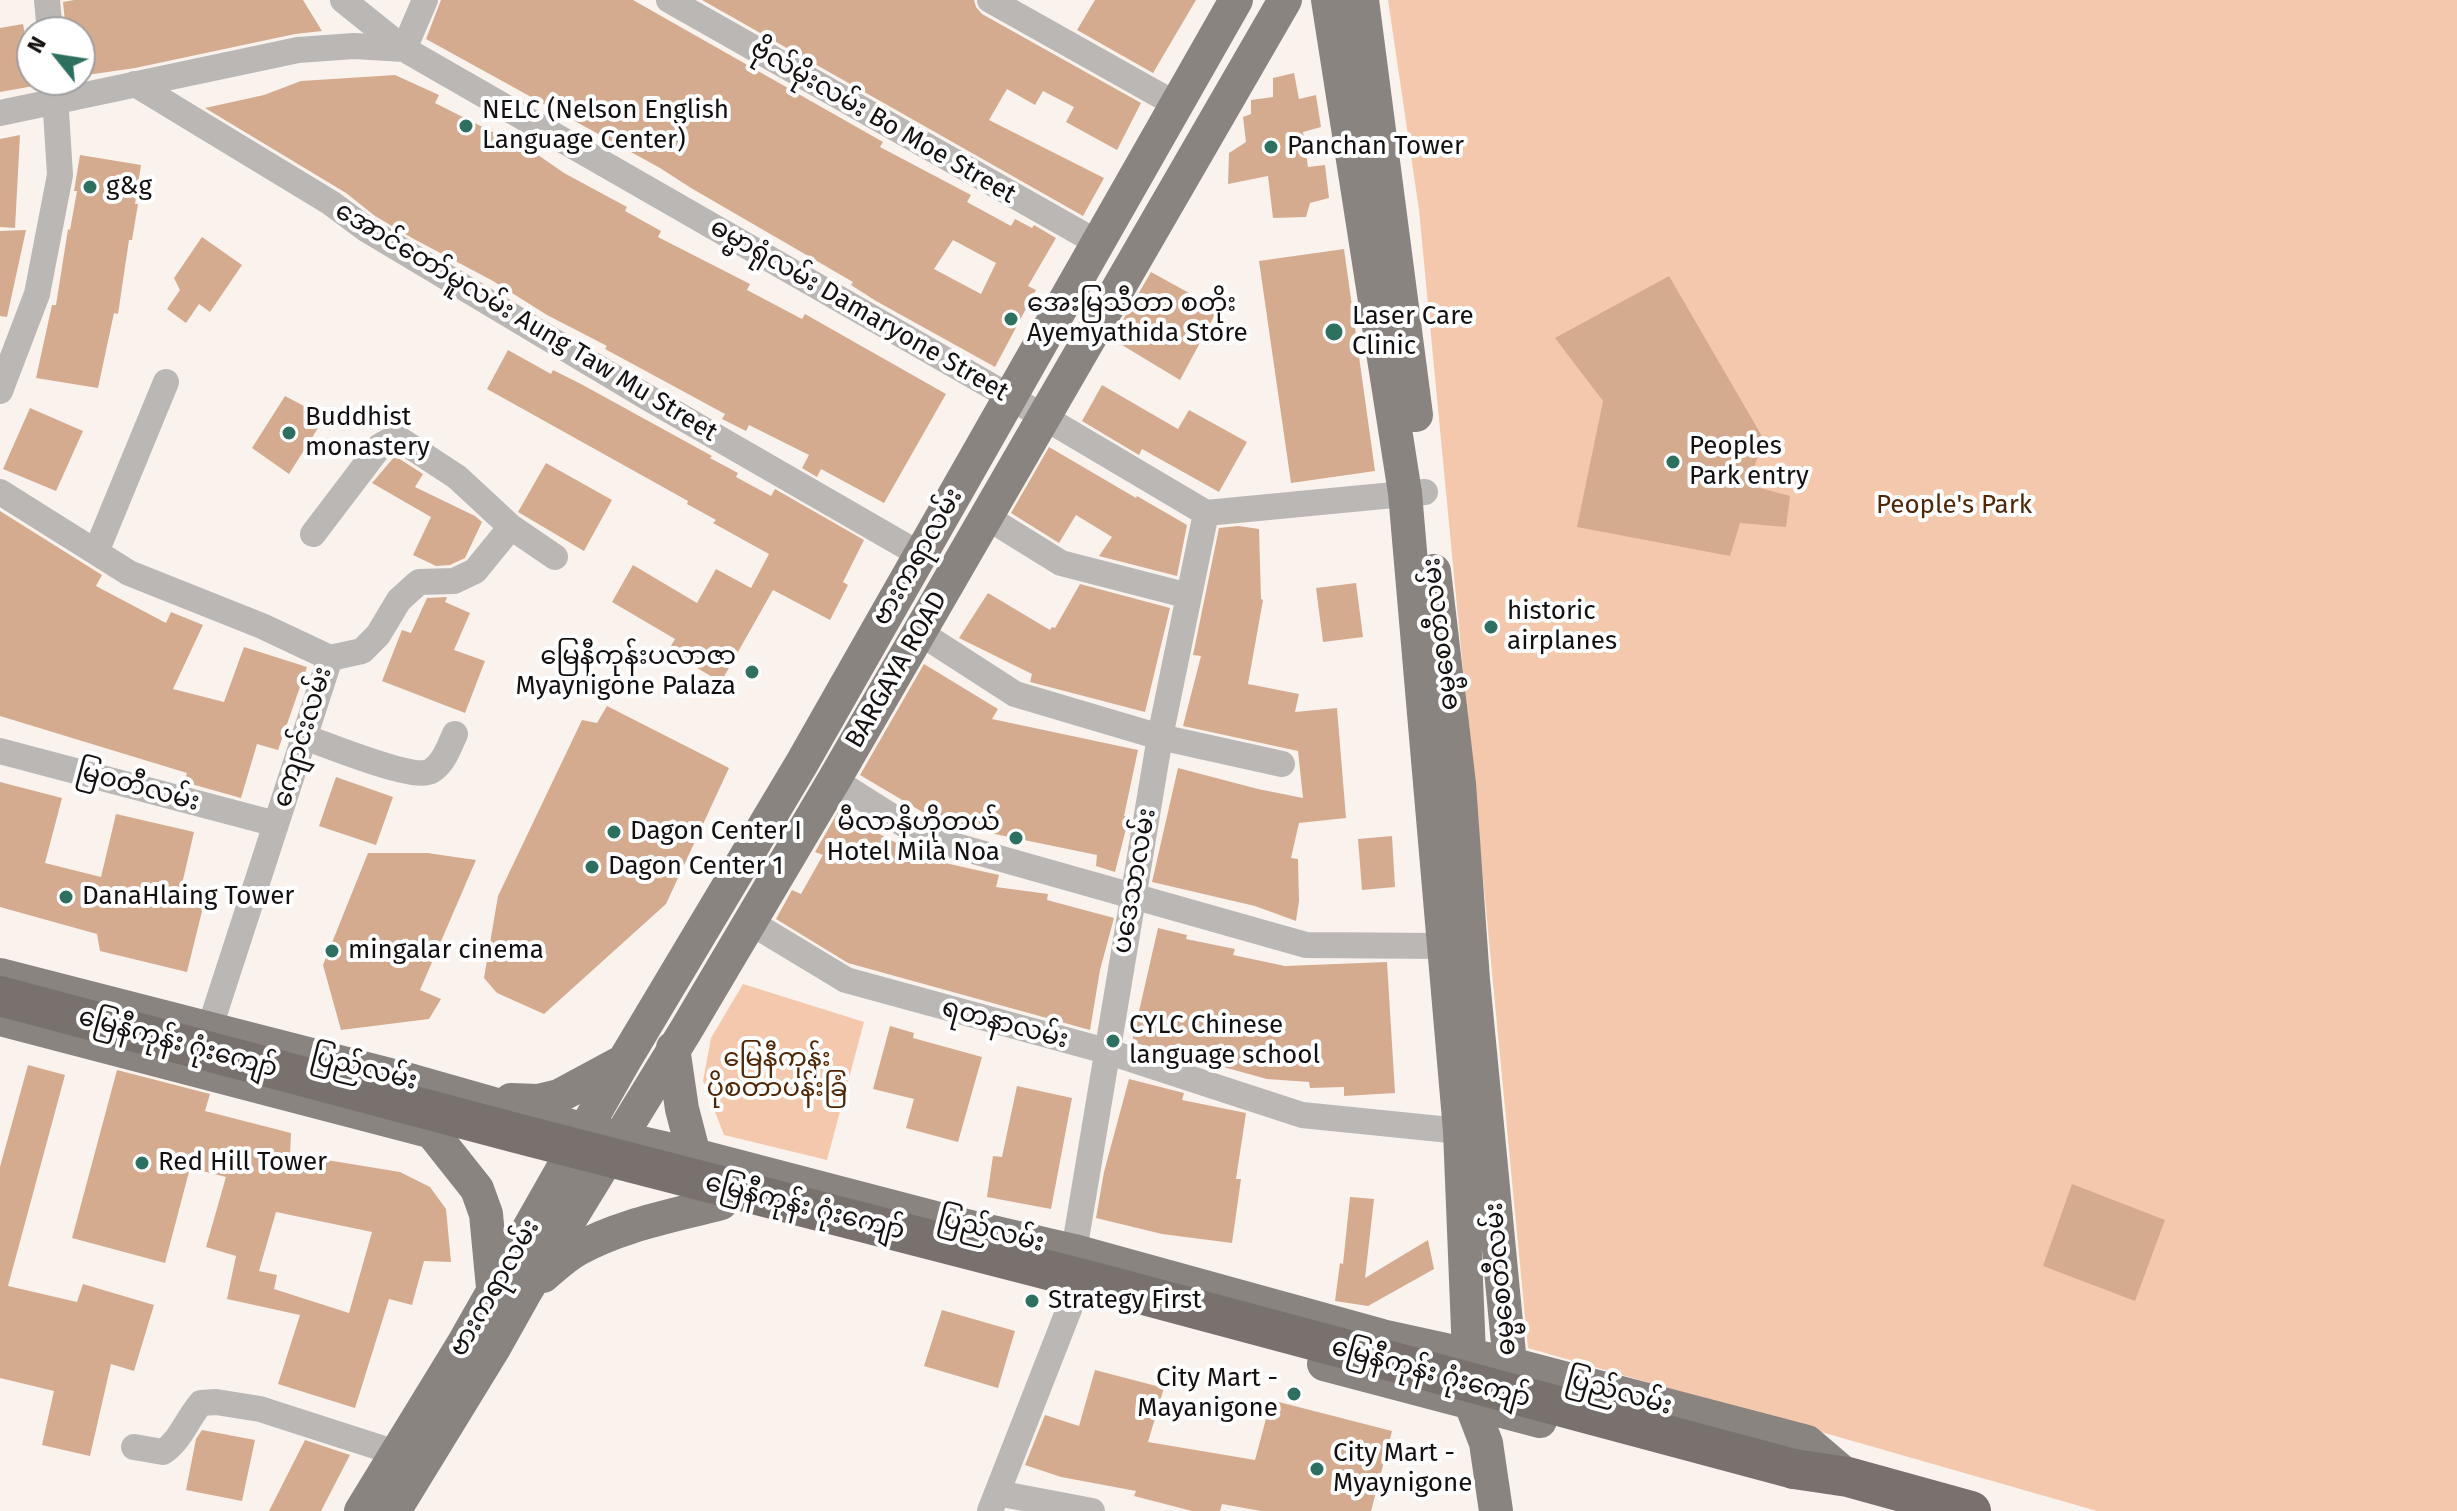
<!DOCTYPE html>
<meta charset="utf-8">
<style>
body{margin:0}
#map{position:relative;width:2457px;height:1511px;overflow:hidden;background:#faf2ed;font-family:"Fira Sans",sans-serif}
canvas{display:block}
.north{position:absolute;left:16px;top:16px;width:80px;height:80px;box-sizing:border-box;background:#fff;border:2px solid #a19f9f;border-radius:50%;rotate:300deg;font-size:22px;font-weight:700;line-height:32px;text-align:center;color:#13100f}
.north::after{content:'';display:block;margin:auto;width:28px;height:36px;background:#2e705f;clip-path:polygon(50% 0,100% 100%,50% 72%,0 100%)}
</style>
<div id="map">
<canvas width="2457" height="1511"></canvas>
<div class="north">N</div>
</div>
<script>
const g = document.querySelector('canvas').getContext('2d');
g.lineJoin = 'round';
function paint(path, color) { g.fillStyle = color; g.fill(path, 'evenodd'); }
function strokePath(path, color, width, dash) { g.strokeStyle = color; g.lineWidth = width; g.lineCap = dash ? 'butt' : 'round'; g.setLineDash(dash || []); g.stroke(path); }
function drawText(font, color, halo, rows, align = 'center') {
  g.font = font + ' "Fira Sans","Noto Sans Myanmar",sans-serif'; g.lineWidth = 8; g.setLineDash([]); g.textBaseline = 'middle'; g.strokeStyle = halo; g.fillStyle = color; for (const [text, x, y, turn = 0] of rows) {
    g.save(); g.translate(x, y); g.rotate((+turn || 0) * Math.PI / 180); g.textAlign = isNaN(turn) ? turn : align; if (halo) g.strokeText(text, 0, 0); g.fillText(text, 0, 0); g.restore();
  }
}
const green = new Path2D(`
 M1388,0h1069v1511h-360l-569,-163 -109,-1138z
 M743,984l121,38 -37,138 -103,-25 -21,-54 8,-43z`);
const building = new Path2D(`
 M74,0h229l19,31 -27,3 -160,34 -55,8v-44h-14l-3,-30z
 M441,0h192l250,142 -3,5 91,48 -4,7 44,24 4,-7 17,9 2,-3 22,13 -28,48 8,4 -41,77 -119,-66 -25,-16 2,-3 -162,-94 -31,-20 -234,-129zM953,240l43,23 -15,31 -47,-25z
 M702,0h272l2,7 6,7 159,89 -24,47 -51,-28 8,-15 -31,-16 -8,14 -28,-16 -18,31 115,58 -21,38z
 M1095,0h101l-43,73 -76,-43z
 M23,24l11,62 -34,6v-64z
 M1294,73l5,26 17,-4 5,32 -18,5 5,35 17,-2 4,33 -19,5 -4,14 -33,1 -5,-42 -40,8 1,-31 17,-11 -3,-25 8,-3v-14l22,-3v-19z
 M395,75l44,20 -4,8 103,52 26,18 63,34 -2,4 36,20 -3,6 92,47 -3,6 55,29 3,-5 141,80 -62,109 -63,-34 -4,8 -15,-9 7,-13 -60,-30 -3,6 -24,-12 3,-5 -120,-65 2,-3 -60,-31 -54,-34 -81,-43 -37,-22 -29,-23 -141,-85 59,-13 37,-14z
 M20,135l-5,93 -15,-1v-88z
 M80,155l61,10 -6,39h3l-6,36h-3l-11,74 -4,-1 -16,75 -62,-10 16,-73h4l12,-76 2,1 7,-39h-3z
 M26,230l-19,87 -7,-1v-85z
 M202,237l40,28 -32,47 -11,-8 -13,19 -19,-14 13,-19 -6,-12z
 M1344,249l31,222 -84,12 -32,-222z
 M1151,272l67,37 -38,71 -68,-41z
 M1669,276l94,162 -14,47 41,11 -4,31 -46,-4 -10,33 -153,-29 26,-126 -48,-63z
 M508,350l43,24 2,-4 28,14 131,72 -2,2 28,15 -2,4 35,19 4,-7 89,51 -21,42 5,3 -18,35 -57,-30 -52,92 -53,-31 7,-12 -63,-37 21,-37 64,38 19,-34 35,19 18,-34 -56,-31 3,-3 -29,-16 1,-3 -201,-112z
 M1102,385l76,44 11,-19 58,32 -28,50 -77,-43 -3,6 -57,-34z
 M285,396l40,21 -36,57 -37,-26z
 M30,408l53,23 -27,60 -53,-22z
 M1049,447l87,51 1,-2 50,29 -10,51 -78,-20 13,-19 -36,-22 -17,28 -48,-30z
 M395,456l28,18 -8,13 60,29 7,6 -17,36 -15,7 -14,1 -23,-11 18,-38 -59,-34z
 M546,463l66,37 -28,51 -66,-39z
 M0,511l102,64 -6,11 70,37 5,-11 32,13 -30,64 51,13 20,-55 63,20 -29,83 -21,-6 -16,54 -57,-16 3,-9 -187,-57z
 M1238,526l21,3 2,70 2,1 -15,84 51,10 -4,18 42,-4 9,110 -47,5 -8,35 7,1 1,42 -3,20 -41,-15 -103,-24 26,-114 80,21 45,9 -5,-47 -115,-25 18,-70 -8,-1 26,-127z
 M1356,583l7,54 -40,5 -7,-54z
 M1080,584l90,24 -25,104 -115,-30 2,-8 -73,-36 29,-45 62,37 2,-3 3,1z
 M447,597l-2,5 25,11 -16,37 31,11 -20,52 -83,-32 20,-51 9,3 16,-35z
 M924,664l74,45 -6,10 146,31 -14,66 5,1 -14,55 -19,-6 1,-11 -156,-32 -81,-48z
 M607,706l122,62 -63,136 -122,110 -47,-21 -13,-15 14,-82 84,-176 15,3z
 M336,777l57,20 -17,48 -57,-19z
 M0,782l62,16 -17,65 56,14 15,-63 78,18 -14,61 25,6 -18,73 -87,-21 -3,-17 -97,-27z
 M838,812l66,35 -4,6 99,22 -3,12 52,7 -1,6 67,18 -14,52 -10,60 -242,-67 -72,-44 16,-29 9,4 22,-39 -8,-3z
 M1392,836l3,51 -33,3 -4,-51z
 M368,853h59l49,7 -56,130 21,9 -12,20 -88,11 -18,-65z
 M1158,928l29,7 -1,4 49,10 -2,6 52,11 102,-4 8,131 -51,3v-9l-34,1 -1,-6 -42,-3 -135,-37z
 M890,1026l24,7 -1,5 69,19 -24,85 -52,-14 8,-29 -41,-10z
 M28,1065l37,10 -57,211 69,16 6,-18 71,21 -20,66 -23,-7 -21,92 -48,-11 12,-54 -54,-13v-211z
 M117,1070l93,24 -5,17 86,22 -1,21 110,18 30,15 16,22 5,53 -27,-1 -12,44 -23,-6 -34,109 -77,-24 22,-69 -73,-16 9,-43 -30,-9 20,-70 -36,-9 -25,95 -93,-25zM276,1212l96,20 -23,81 -75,-24 3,-14 -18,-4z
 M1129,1079l55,14 -2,7 64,13 -10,66h5l-9,64 -70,-9 -66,-16 8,-46z
 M1017,1086l55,12 -21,111 -64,-12 6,-41 9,1z
 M2072,1184l93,36 -30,81 -92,-35z
 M1350,1197l24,2 -9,79 63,-38 6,29 -66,37 -33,-5 5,-38 3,1z
 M942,1310l73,21 -17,57 -74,-22z
 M1095,1370l69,18 -16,54 107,18 16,-60 121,31 -21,80h-110l-39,-7 -2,7h-28l-58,-15 2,-5 -75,-14 -36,-12 20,-50 34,11z
 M202,1430l53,10 -13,61 -56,-11 10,-51z
 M305,1440l45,15 -29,56h-52z`);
const minor = new Path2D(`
 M47,0l3,32
 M343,0l61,49 606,348 196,116 219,-21
 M669,0l429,243
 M990,0l187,105
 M135,84l196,119 35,26 279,167 274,158
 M0,113l298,-63 56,-4 50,3 21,-49
 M0,391l37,-97 23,-119 -6,-95
 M0,492l129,81 133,53 68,32 -121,372
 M985,516l76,47 128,33
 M313,534l67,-88 16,-9 61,40 54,50
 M96,552l70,-170
 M919,632l96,62 145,43 122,27
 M330,658l32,-7 16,-16 21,-35 20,-18 35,-1 21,-10 36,-44 44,30
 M304,737c24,8 109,44 127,34 13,-8 18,-24 24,-37
 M0,751l276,73
 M834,780l90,57 382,108 137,1
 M750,922l96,58 260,71 196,64 158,16
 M1074,1251l86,-514 46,-224
 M134,1447l29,5c18,-12 24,-33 38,-49l15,-1 44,7 152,49
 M997,1493l95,18
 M990,1511l85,-217`);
const major = new Path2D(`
 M1328,0l77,493 55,638 11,273 15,39 10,68
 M1362,0l54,415
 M1434,571l25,213 14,196 37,384 -5,22
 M0,975l413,106 172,49 109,25 264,69 116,27 308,85 128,28 297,78 41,35
 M0,1019l433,113
 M673,1048l9,61 12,46
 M511,1100l27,1 21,-5 65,-35
 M431,1131l46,58 9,25 7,74
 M543,1276c11,-9 22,-20 35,-27 43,-24 95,-33 143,-46
 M1324,1364l216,57
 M361,1511l104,-170 159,-280 178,-298 434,-763
 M394,1511l101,-165 32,-57 159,-259 148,-250 451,-780`);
const highway = new Path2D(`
 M1794,1469l54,8 123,34`);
const highwayBridge = new Path2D(`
 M0,996l516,137 590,152 688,184`);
const markers = [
 [466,126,8,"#2e705f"],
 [1271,147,8,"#2e705f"],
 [90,187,8,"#2e705f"],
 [1011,319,8,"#2e705f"],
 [1334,332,10,"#2e705f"],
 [289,433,8,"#2e705f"],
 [1673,462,8,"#2e705f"],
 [1491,627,8,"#2e705f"],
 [752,672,8,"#2e705f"],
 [614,832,8,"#2e705f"],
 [1016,838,8,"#2e705f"],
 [592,867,8,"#2e705f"],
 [66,897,8,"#2e705f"],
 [332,951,8,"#2e705f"],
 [1113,1041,8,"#2e705f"],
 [142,1163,8,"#2e705f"],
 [1032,1301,8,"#2e705f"],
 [1294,1394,8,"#2e705f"],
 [1317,1469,8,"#2e705f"]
];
const poiNames = [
 ["NELC (Nelson English",482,111],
 ["Language Center)",482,141],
 ["Panchan Tower",1287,147],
 ["g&g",106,187],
 ["အေးမြသီတာ စတိုး",1027,304],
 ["Ayemyathida Store",1027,334],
 ["Laser Care",1352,317],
 ["Clinic",1352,347],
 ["Buddhist",305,418],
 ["monastery",305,448],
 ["Peoples",1689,447],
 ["Park entry",1689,477],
 ["historic",1507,612],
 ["airplanes",1507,642],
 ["မြေနီကုန်းပလာဇာ",736,657,"right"],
 ["Myaynigone Palaza",736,687,"right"],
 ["မီလာနိုဟိုတယ်",1000,823,"right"],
 ["Hotel Mila Noa",1000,853,"right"],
 ["Dagon Center I",630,832],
 ["Dagon Center 1",608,867],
 ["DanaHlaing Tower",82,897],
 ["mingalar cinema",348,951],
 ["CYLC Chinese",1129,1026],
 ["language school",1129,1056],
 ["Red Hill Tower",158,1163],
 ["Strategy First",1048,1301],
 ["City Mart -",1278,1379,"right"],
 ["Mayanigone",1278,1409,"right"],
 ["City Mart -",1333,1454],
 ["Myaynigone",1333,1484]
];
const streetNames = [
 ["ဗိုလ်မိုးလမ်း Bo Moe Street",883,122,30],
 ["ဓမ္မာရုံလမ်း Damaryone Street",859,310,30],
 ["အောင်တော်မူလမ်း Aung Taw Mu Street",526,322,31],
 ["ဗားကရာလမ်း",918,557,-60],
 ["ဓမ္မစေတီလမ်း",1441,634,-97],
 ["BARGAYA ROAD",897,670,-60],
 ["ကျောင်းလမ်း",303,737,-73],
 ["မြဝတီလမ်း",138,787,15],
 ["ပဒေသာလမ်း",1135,881,-80],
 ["ရတနာလမ်း",1005,1024,15],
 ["မြေနီကုန်း ဂုံးကျော်",178,1043,15],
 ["ပြည်လမ်း",364,1069,14],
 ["မြေနီကုန်း ဂုံးကျော်",805,1207,14],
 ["ပြည်လမ်း",991,1231,14],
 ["ဓမ္မစေတီလမ်း",1501,1279,-95],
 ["ဗားကရာလမ်း",495,1288,-60],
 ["မြေနီကုန်း ဂုံးကျော်",1431,1373,15],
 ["ပြည်လမ်း",1619,1393,15]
];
const parkNames = [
 ["People's Park",1954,506],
 ["မြေနီကုန်း",777,1059],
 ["ပိုစတာပန်းခြံ",777,1089]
];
paint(green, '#f4c8ad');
paint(building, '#d5ab90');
strokePath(minor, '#bab7b5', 26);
strokePath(major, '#8a8480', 34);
strokePath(highway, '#78716d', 40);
strokePath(highwayBridge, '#78716d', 40);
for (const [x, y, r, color] of markers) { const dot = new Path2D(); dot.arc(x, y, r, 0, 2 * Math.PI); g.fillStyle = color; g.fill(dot); strokePath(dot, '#fff', 3); }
drawText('26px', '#13100f', '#fff', poiNames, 'left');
drawText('26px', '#13100f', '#fff', streetNames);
drawText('26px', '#4f2706', '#fff', parkNames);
</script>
